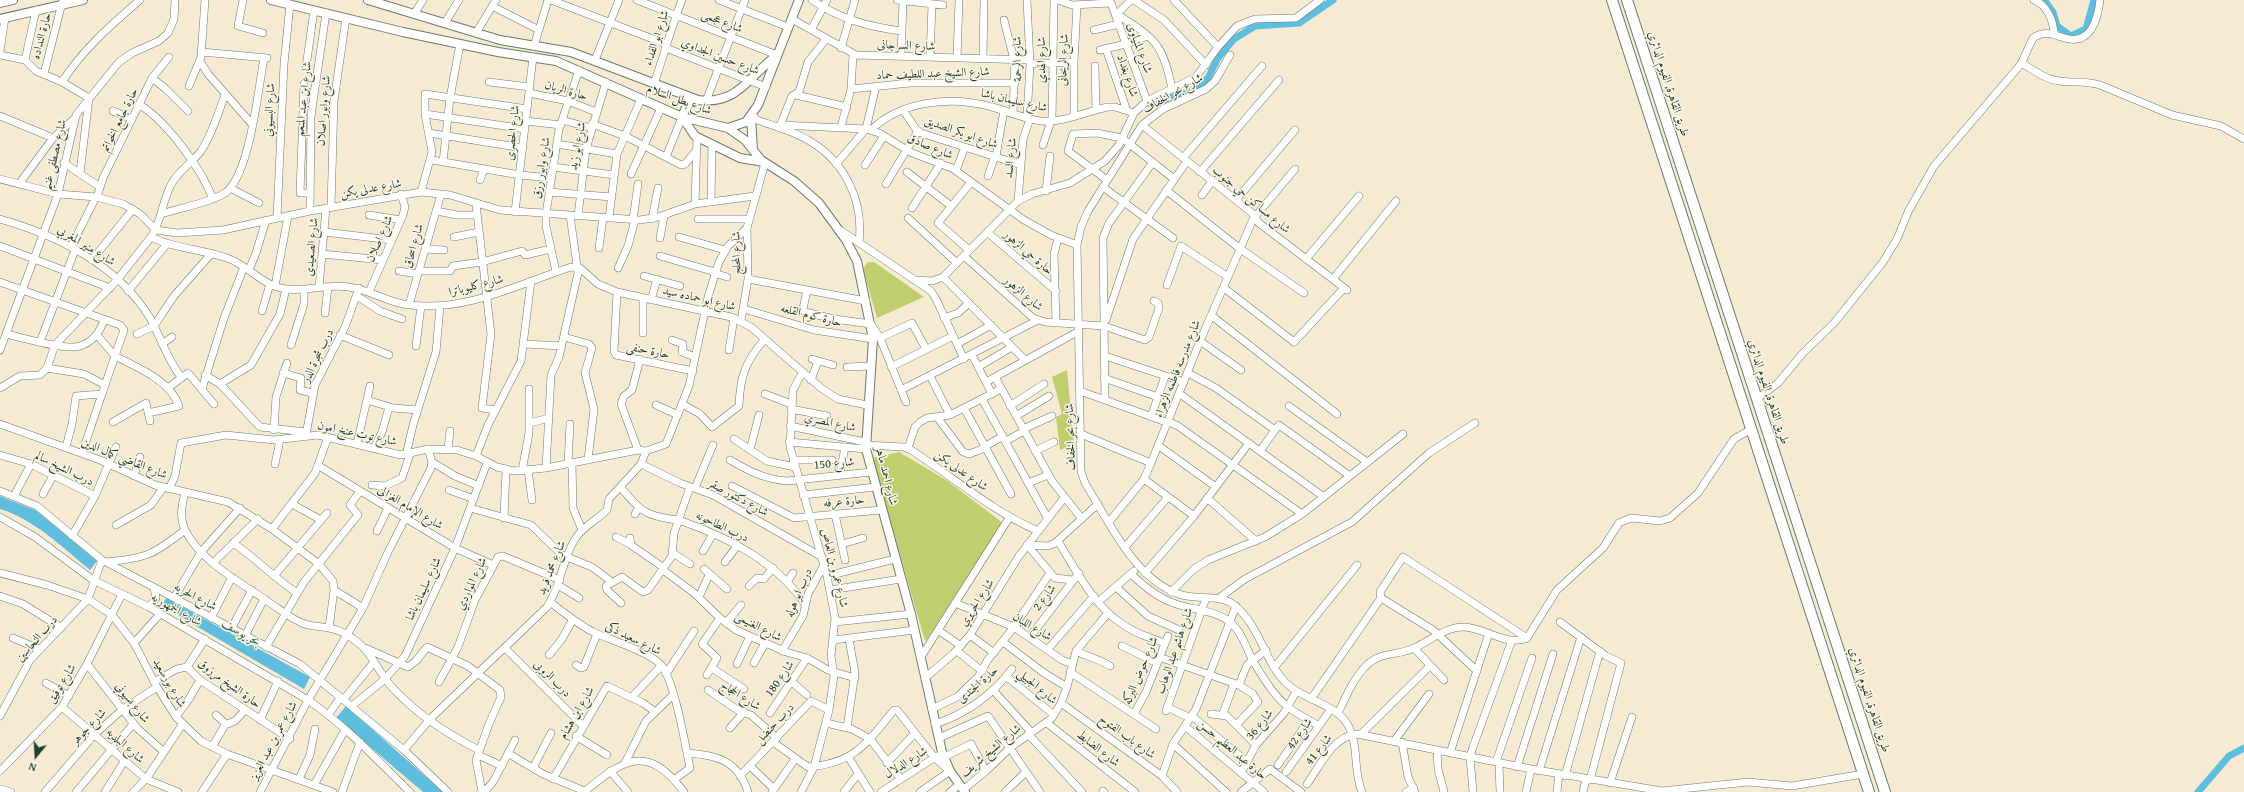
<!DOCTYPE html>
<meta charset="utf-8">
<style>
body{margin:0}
#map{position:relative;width:2244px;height:792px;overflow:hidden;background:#f7ead2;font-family:"Gentium Book Plus",serif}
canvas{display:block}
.north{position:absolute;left:16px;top:736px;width:40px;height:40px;-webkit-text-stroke:3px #fcf5e5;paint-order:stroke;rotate:198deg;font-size:11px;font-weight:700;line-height:16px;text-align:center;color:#1f3d34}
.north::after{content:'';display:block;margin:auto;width:14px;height:18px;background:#1f3d34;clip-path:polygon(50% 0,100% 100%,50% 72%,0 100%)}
</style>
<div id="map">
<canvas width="2244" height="792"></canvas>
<div class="north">N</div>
</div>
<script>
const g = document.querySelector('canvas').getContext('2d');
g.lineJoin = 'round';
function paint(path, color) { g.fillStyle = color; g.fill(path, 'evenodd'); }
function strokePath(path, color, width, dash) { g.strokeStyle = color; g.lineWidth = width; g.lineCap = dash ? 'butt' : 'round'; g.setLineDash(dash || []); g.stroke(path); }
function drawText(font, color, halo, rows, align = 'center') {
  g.font = font + ' "Gentium Book Plus",Amiri,serif'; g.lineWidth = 3; g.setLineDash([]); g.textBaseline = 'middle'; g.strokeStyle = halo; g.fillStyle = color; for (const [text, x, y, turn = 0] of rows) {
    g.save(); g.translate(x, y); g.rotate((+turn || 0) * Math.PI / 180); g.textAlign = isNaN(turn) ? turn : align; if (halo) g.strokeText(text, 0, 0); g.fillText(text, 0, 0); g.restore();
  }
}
const green = new Path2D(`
 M868,262h6l50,35 -47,21 -14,-49z
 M1067,370l7,74 -14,6 -4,-33 6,-3 -10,-37z
 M899,452l47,28 57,43 -75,115 -3,3 -53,-183z`);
const water = new Path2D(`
 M0,496l37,15 60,50 -7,9c-27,-22 -56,-51 -90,-61z
 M166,598l144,79 -6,12 -142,-83z
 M346,706l97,86h-20l-87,-74z`);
const canal = new Path2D(`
 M2044,0l9,12 4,14 14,10 15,-7 8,-29
 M1151,104l41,-13 16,-13 10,-20 16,-19 21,-13 44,-3 34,-23
 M2198,792l31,-36 15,-8`);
const minor = new Path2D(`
 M243,0l-5,26 25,7
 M551,0l115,44
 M637,0l140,55
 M719,0l69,27
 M812,0c28,19 57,27 90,31
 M897,0l46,5
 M1058,0l14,5 39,-2 36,98
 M1134,0l30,20 42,45
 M1174,0l44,47
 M2034,0c13,5 19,20 20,33
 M492,6l47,24
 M1115,13c39,25 48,29 57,76
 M414,14l9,-14
 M1117,14l14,-14
 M792,19l64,36 174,5
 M1004,20l10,40
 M445,23l14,-23
 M811,30l16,-30
 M1094,30l25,-6
 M476,33l20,-33
 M534,46l14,-46
 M666,48l100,39
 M841,48l14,-48
 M1106,49l21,62
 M1100,50l26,-6 22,-8
 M0,51l5,-33
 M202,52l65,6
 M0,55l25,5 11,11 26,11 27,16 -9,75
 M1230,55l-15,26 -9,8 -43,20 -21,16 -54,86 -7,16 -4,18 4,226 4,12c23,37 50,97 94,111 17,7 40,-1 55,11 26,20 30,56 52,78 18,18 51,20 63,44 10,20 4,44 13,65
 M901,56l2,-55
 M930,57l2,-52
 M957,58l2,-58
 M983,59l1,-59
 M25,60l11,-50
 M595,60l24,-60
 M200,61l8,13 43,49
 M2022,63c11,7 24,17 38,18 14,2 27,0 40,4l72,30 49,11 23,13
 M1030,64l44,-2
 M1095,66l1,44
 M306,67l8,-57
 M44,74l18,-71
 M152,78l14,11 22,22
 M62,82c21,-33 49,-57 78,-82
 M489,82l41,5
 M304,84l-4,109h10
 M654,84c10,-29 17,-56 28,-84
 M189,86l12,-29 4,-57
 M851,89l59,-6h105
 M529,93l39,8 28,11
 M796,95l51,12
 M706,101l39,-101
 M140,105c27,17 61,63 73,94
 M903,110l13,19 5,4 100,32
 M113,111l19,8
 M425,114l100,15
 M1013,114l2,-54
 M752,115l5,5c17,6 36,11 51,20 37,21 56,61 51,102
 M1074,115v-53l3,-57
 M0,116l53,22
 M1027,118l3,-54 -3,-64
 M562,120l29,8
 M526,121l35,4
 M1052,121l2,-121
 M592,124l33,12 56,29 4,-1 11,-13
 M780,125l86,4 13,4 33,20 40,15 72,52 27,15 26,10
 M1142,125l110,88 7,10 88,67
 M841,127l10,-38 2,-34
 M779,128l13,-32 7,-4 9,-30 18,-23
 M871,130c31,-30 81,-34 121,-23 16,4 32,12 49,14 21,2 45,-9 66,-14h8l19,6
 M429,133l94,15
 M557,144l60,10
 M1043,145l8,-24
 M996,156l8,-46
 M666,157l16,-40
 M1183,158l79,-92
 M432,160l88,15 31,3
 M443,162l7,-64 10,-54
 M64,163l36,24
 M836,164l30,-35 10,-43
 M865,165l19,-29
 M553,167l61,8
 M956,170l9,-23
 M907,172l44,34
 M1200,172l79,-92
 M631,174l30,-66
 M988,176l7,-20
 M0,179l58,15 38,3 27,7 17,10 16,16 21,3 46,-3 87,-19 111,-19 29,3 50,15 140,10 18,-3 37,-13 60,-8
 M480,180l4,-11
 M1107,180l-39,-29 5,-17 24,-1 25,5 52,41
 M19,184l34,-46 22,-20
 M886,184l32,-53
 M1103,187l70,51
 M230,188l29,15
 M1166,190l73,58 65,45
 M1046,191l4,-35
 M421,192l11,-40 -7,-38v-20l102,15
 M549,192l63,5
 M1202,195l10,-14
 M97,197l6,-19 49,-100 17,-21
 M1236,200l59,-70
 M711,201l1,-57
 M1018,201l5,-62 7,-20
 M476,204l15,130 -9,74 13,2
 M695,204l2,-67
 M331,207l3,-106 12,-83
 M912,208l29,-45
 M310,211l1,-95 15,-103
 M436,211l21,4h20
 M515,212l18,-155
 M161,214c16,-5 51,-12 64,-21 25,-18 33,-103 39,-135
 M369,215l32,5
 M578,216l8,-67 20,-67
 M277,218l7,-154 6,-60
 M609,218l8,-64 24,-55
 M908,218l49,45
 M1254,218l41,-49
 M0,219c57,16 118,46 150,99 11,20 17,41 31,59
 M652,219l6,-31
 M698,219h51
 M633,220l5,-36
 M840,230l91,61 5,8 28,60
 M324,232l68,8
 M987,232l69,59
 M151,237c24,12 51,12 76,21 18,6 30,21 47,28 26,9 49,-3 75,1 22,3 39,16 61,18 56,7 109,-21 161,-38l9,1 18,16 19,8 114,25 20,10 70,61 17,11 29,6
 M454,237l25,-5
 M679,237l46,13
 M660,238l4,-22
 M0,246l110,42
 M71,247l25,-50
 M599,248l4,-31
 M425,249l19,1
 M969,250l-31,-27 33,-41
 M322,254l61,6
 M660,256l55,16
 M964,256l69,62 12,4 59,4 41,14 4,-3 10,-29 -1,-5 -4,-2
 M1306,259l53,-63
 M92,260l41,-51
 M618,268l10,-22 7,-26
 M249,270l7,-17 10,-33
 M399,271l19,3
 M419,271h31l3,-5 29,-4 40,-11 3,4 26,-6
 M556,272l-10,-46v-12l13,-85 20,-59
 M714,273l13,4
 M644,276l36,10
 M943,277l82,83
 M748,279l118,22
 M1333,279l63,-78
 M916,280l16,1 11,-4 75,-76 14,-7 38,-11 35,-22 14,-16 15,-32 13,-12 49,-24 22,-30 19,-21 18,-7 41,-1 24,-18
 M0,282l120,43 4,5 -9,26c23,12 55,24 64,50l-31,7
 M1167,285l14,-39 47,31
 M275,286l13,-70
 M319,288l7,-80
 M1224,288l70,54 50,-54
 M807,290l-4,19 2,3 29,7 37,5 9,14 26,64
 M128,291l39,-47
 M369,292l34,-77 2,-8 -4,-13
 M617,292l-3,59 2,4 77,16
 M357,296l23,15 22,8
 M643,298v35
 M651,300l6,-21
 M409,305l32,-111
 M744,309l70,21 59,9
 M262,311l8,-27
 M325,313l3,-26
 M1212,316l125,98
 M944,318l14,-5 11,-10
 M1106,320l27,-81 54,-78
 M741,321l7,-42 -1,-51 18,-65
 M1056,323l-2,-69 4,-16
 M6,334c15,3 60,17 74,12 13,-4 20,-14 24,-26
 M137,334l17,-8 20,-30 37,-42
 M340,335l49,20
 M564,337l25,7 3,4 -7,25 9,36 -6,51
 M880,338l32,-15 14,26
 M672,340l11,4 -1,8 13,5
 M1200,341l41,29
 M40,342l35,-92
 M162,344l10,-7
 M524,344l38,2
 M957,344l34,-19
 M291,345l13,-41v-14
 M416,346l5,-40
 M0,350l58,-156 18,-79 43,-53 13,-9 27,-12 9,-8 6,-14 1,-19
 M729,350l5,-32
 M972,355l20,39
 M1105,356l79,26
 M812,359l21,6
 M847,367l24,-1
 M891,367l62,-31
 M978,367l34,-20
 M47,368l37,6 21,11
 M283,373l18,5 -1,12 12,3
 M1188,373l28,15 59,42 -15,21
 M205,375l15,9 40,43 46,5
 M930,376l20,39
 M995,377l57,104 30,38
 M1104,378l54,19
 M811,380l7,-19
 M986,382l93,-51
 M220,384l31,-19 29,-51 6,-25
 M0,388l20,-12 20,-1 7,-7 8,-23 62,-65 34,-43c11,-16 11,-37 21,-54 7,-13 20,-20 29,-32 11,-16 17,-38 24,-56
 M168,388l20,-15 26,31
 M202,389l22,-71 20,-51
 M901,390l137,-70
 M1080,391l89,32
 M765,394l26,10
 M1180,394l144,103
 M982,399l66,120
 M1757,399l21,-16 25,-30 31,-30 49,-61 14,-23 11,-27 26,-46 87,-102 12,-26c14,-9 21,-2 36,1 23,4 29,-22 31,-39
 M367,400l26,8 25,2
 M1105,400l-2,-162 6,-15 44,-61
 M682,404l18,10 12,13 27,-21c1,-29 6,-44 25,-66
 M656,405l22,10
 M1010,406l34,-22
 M1289,406l78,56
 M964,408l47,86
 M791,409l36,7
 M1016,416l33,-20
 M937,417l26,35 6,2 16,-6
 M1151,417l14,-41
 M113,422l33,-19 4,18
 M1169,422l9,4 124,88
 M530,423l19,-5
 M0,424l100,36 55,25 73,17 44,27 47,35 14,17 1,9 29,18
 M790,426l75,16
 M1023,429l29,-13
 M274,430l2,-33 11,-34
 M1275,430l4,-5 71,51
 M1081,434l70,29
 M306,435l9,-50 30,-58 14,-39
 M734,439l33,22 28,6
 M1006,441l18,-10
 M789,442l77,7
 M357,444l13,-58
 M865,445l39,2 7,3c42,27 81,61 127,81
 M1159,446l57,41
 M66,447l6,-23 4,-28 26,-2 13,-38 -18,-21
 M984,447l19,-11
 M374,448l8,-16 7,-25
 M908,448l7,-21 5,-5 7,-4 23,-3 51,-26
 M448,449l2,-18
 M638,450l-17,-46 3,-8 8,-6 8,-31
 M750,450l9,-35
 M1035,451l19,-9
 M82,453l20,-59
 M0,455l31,9 64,32
 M406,455l7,-30 23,-73 4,-46
 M476,456l12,-31 33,-64 10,-80
 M730,460c19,11 34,19 57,21l84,-9
 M793,460h39
 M432,462l23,14 24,10
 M572,463l1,45 9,22
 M275,464l5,-24
 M568,464l2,-40
 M641,464l39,19 33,12 109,62
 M319,466l136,82 38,17
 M546,468l5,-93 8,-18 19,-84 -8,-58
 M528,470l4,30
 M522,471l7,-38v-44
 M840,474l5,-27
 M134,476l6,-19
 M1144,479l50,37
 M1028,483l20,-8
 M372,485l13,1 17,-8 8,-24
 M732,486l62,32 87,-8
 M620,487c8,8 16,20 26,25 12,7 28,6 41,11 46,17 90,40 118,81
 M695,488l18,-43
 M169,489l6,-13 6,-33 45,-8 48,5 44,-5 83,20 27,-6 29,1 19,6 21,11 17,4 32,-3 92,-18 7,1
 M449,490l25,9
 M0,491l37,15 65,54 198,104 104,86 44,42
 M185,492c-3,13 -6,25 0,38 16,32 54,51 82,71 11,7 23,17 35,22 9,4 18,3 27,5 10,2 20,7 27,13 16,11 22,31 35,45 24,27 56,48 88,64
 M43,494l10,-18
 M803,495l72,-8
 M14,496l17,-32
 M1207,498l49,43
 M292,504l29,16
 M470,508l61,17 31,30 30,12 20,15
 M635,514l4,-7
 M835,514l10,46
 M0,517l35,20 58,43 56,27 159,93c38,26 69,60 102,92
 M504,518l2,-48
 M1109,522l35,-43 7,-16 49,-122 54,-124
 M116,525l35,-20 12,-17
 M272,529l43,-56 13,-36
 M377,531l11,-23
 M72,536l23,-40 21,-49
 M616,537l14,7
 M630,538l1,7 33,23
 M1058,541c18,29 35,64 64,83 13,9 28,14 43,19
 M233,543c23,15 41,35 64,50
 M842,544l21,-6
 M1027,545l21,1 7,-3 43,-39
 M1027,545l28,33 18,2
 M1126,546l42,-49
 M703,551l10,-17
 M673,553l17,11
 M106,562c41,-4 47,-7 79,-32
 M214,562l44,-43
 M725,562l12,-16
 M704,569l23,20
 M663,570l31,23 26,25 16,12 50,22 21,6 21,12 27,8
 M0,573l47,12 41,14 24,16 22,28 23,44 19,30 25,24 26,13 106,38
 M1145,573l49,-57 55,-73
 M1131,574c14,13 27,24 45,30 17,6 39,6 54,18 12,10 16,26 23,39 10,16 20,34 35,46 9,7 21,13 31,19
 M274,576l53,-63
 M827,576l68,-17
 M788,581l5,-8
 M558,585l21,13
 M749,586l8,-8 7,1 9,-11
 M1116,587l32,29 31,14
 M830,590l71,-11
 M1171,592l23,-23 14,-9 57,-23 37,-23 101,-80
 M0,596l23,8 37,23
 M699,597l10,-22
 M174,598l27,-46 39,-44
 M1219,598l26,-19 107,-57 77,-69 46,-30
 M1381,598l-1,-6 23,-35 124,81
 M550,602c14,11 28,22 43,30 17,8 57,20 68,33 14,17 24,79 29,103l-15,11
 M1098,602l36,-31
 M621,603l-14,-13 -1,-4 16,-9 21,15 5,-2 24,-34 2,-23 16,-46
 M955,603l59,24 48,33 10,4
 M149,607l7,-9 -2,-10
 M211,618l21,-41
 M835,622l76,-8
 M1560,622l46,34 15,7 -31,117
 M726,623l15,-18
 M329,628l5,-38
 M231,629l21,-39
 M938,630l23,16
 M970,635l24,18
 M245,636l19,-37
 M1030,637l49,-64
 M13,638l26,11
 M833,640l82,-10
 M1003,642l41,31 23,14
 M134,643l26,-29
 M1122,646l35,17
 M266,647l38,-65 54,-67 -8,-10 10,-14
 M365,648l43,19 8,-6 11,-14 41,19 32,24 1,7 -12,27 -13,36 6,32
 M505,648l78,78
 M1414,648l30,32
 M1048,649l46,-53
 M782,651l21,-35 5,-22 16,-29
 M957,651l25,20
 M1076,651c12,6 23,8 34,15
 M549,655l13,-16 11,-20
 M921,657l88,-139
 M1159,657l80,28 14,9 5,8 -21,22
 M754,663l11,-20
 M87,664l50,64 27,24
 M737,664l13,-28
 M576,665l5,3 3,-1 13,-33
 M187,667l18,-28
 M712,668l32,21
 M1274,668l83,-103
 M1070,672l86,57
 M666,674l28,-43
 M707,675l10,-17 -15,-14 18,-26
 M1006,676l48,39
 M925,678l28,-24 17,-19 49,-79 45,-58
 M154,682l23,-13 10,-2 13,13 90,59
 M439,682l19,-35 17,-47 23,-43 5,-1 57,24
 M792,682l15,13
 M46,683l23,13
 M1239,685l8,-20 19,-15
 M708,690l31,21 12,4 26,23
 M993,690l38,42
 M632,697l29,-31
 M344,699l30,-37
 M1311,699l70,-101 52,32 44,41
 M1061,703l101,73 15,16
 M352,706l33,-27 20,-23 50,-108 32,-85
 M62,707l84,72 32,13
 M1167,707l23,11
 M932,709l25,-12 21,-20 9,-16 27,-34 36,-54
 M1166,711l40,-113
 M770,713l37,-55
 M1338,713c8,-16 15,-34 28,-47 14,-15 32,-10 48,-18 18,-8 35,-25 57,-20 17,3 38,18 56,10l30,-48 46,-42 16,-25 12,-5 29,3 10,-3 28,-25 36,-54 16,-9
 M329,714l11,-16
 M1134,714l12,-22 22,-56
 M1211,714l16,2 29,29
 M1223,714l11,-31
 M216,715l10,9
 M0,716l30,-56 58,-61 14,-39
 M1192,716l55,46
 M176,717l13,-18 11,-19
 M260,720l18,-39
 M826,723l26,6 18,10 30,39
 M1047,723l88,69
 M935,724c31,-10 57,-29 77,-55
 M1185,726l79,66
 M730,728l14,-16
 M847,728l8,-55 -6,-34
 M1028,734l54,58
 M1361,734l69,-68
 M576,736l31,19
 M939,738l49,-22 52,76
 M1394,741l35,-47
 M773,742l35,25c47,-4 58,-23 86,-57h3l37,47 16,14 -30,21
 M1402,742l6,35 7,15
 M1173,744l53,48
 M212,747l13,-22 10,-4 10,-11
 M404,750l26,-31 117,-112c14,-21 15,-47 28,-68 8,-13 22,-19 32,-29l2,-11 32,-35 5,-13 20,-7 23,-58 19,-89 11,-35 9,-16 19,-18
 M1437,750l1,19 6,23
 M687,753c29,2 51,7 61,39
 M1450,753l39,-120
 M509,754l34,20 44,18
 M478,755l24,11
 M944,757l27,-13 15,27
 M849,758l21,34
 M1496,762l36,-104
 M625,763l21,-42 27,-26
 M887,763l28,-30
 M1499,763l1,29
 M1278,765l31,-45
 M750,766l24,23
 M1517,767l36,-113
 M533,768l18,-35
 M0,771l62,-64 25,-43 35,-70
 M610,771l18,21
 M1539,771l42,-134
 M1286,772l45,-63
 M1241,773l15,-28 28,-32 12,-21
 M740,776l71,-75 18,9
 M1162,776l11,-32 23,-35 40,-103
 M1565,776l35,-125
 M299,779l11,-24 5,-26
 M553,779l54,-93 36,17 11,8
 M1610,783l22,-66
 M1307,784c13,-18 26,-48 50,-50l174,35 131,22 86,-9 44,4 71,-12
 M314,785l31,-55
 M0,789l11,3
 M963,790l23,-19 24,-23 42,-30 9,-15 6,-16 9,-36 32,-38
 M585,791c40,-32 62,-48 99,1
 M1103,791l1,1
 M45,792l50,-58 28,-25 34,-22
 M76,792l57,-68
 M105,792l20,-32
 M133,792l13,-13 36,-54
 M202,792l25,-38
 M260,792l48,-92 55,-92 24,-54 44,-86 1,-6 -4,-13
 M342,792l18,-50
 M484,792l9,-10 22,-42
 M772,792l23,-33
 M801,792l13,-25 15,-57 5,-34 -3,-20 4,-38 -8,-42 -37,-129 3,-57 9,-17
 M844,792l14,-18
 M881,792l56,-36
 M950,792l9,-7
 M1005,792l21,-20
 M1241,792l29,-23 31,23
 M1406,792l8,-4
 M1473,792l-3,-35 3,-10 39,-107
 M1526,792l5,-23
 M1557,792l2,-18
 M1583,792l3,-13`);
const major = new Path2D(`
 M271,0l132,32 95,20 58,9 126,56 46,11 18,-6 12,-17 41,-105
 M368,0l132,40 71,12 127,48c40,5 51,-24 78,-44
 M0,3l13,-3
 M0,19l83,-19
 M690,98l-8,19 13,19 45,22 24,4
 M751,117l2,33
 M728,128l17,12 16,20 33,21 25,22 27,37 11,21 16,78 -7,110 45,165 31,138 8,19 15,21`);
const highway = new Path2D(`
 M1612,0l257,792
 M1627,0l258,792`);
const streetNames = [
 ["شارع عجمى",722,22,22],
 ["حارة النداده",42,36,-75],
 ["شارع ابو الفداء",657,38,-72],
 ["شارع السرجانى",906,46,2],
 ["شارع المنياوى",1139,48,70],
 ["شارع حسين الجداوي",720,57,21],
 ["شارع الرحمة",1018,59,-91],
 ["شارع الهدي",1042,60,-90],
 ["شارع الريحانى",1064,60,-88],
 ["شارع الشيخ عبد اللطيف حماد",933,74,-2],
 ["شارع بغداد",1127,76,71],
 ["طريق القاهرة, الفيوم الدائري",1668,84,72],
 ["حارة الريان",566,91,16],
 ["شارع بحر الخفاف",1173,94,-30],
 ["شارع ابن عبد المنعم",304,99,-84],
 ["شارع بطل السلام",679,100,20],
 ["شارع سليمان باشا",1014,101,13],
 ["شارع البسيوني",270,110,-87],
 ["شارع وابور اصلان",324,111,-85],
 ["حارة جامع الخواتم",120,120,-64],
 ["شارع الحصرى",513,133,-84],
 ["شارع ابو بكر الصديق",961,133,19],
 ["شارع ابو زيد",578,146,-79],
 ["شارع صادق",930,147,23],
 ["شارع مصطفى غنيم",55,155,-77],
 ["شارع السد",1011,158,-84],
 ["شارع وابور رزق",542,168,-81],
 ["شارع عدلى يكن",371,189,-10],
 ["شارع مساكن حي جنوب",1251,200,40],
 ["شارع اصلان",380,239,-66],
 ["شارع منير المغربي",86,246,32],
 ["شارع اسحاق",414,246,-74],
 ["شارع الصعيدى",312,247,-85],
 ["شارع المحلج",737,253,-91],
 ["حارة حي الزهور",1028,253,41],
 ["شارع كليوباترا",476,286,-14],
 ["شارع الزهور",1023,294,40],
 ["شارع ابو حماده سيد",699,299,13],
 ["حارة كوم القلعه",811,316,14],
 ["حارة حنفى",648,351,11],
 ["درب شجرة الدر",318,356,-64],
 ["شارع مدرسه فاطمه الزهراء",1178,369,-68],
 ["طريق القاهرة, الفيوم الدائري",1768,392,72],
 ["شارع المصري",830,423,12],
 ["شارع توت عنخ امون",357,434,12],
 ["شارع بحر الخفاف",1071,437,-92],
 ["شارع القاضي كمال الدين",124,459,22],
 ["شارع 150",834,464,-5],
 ["درب الشيخ سالم",64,469,26],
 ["شارع عدلى يكن",961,471,35],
 ["شارع احمد ماهر",886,476,76],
 ["شارع دكتور صقر",738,498,28],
 ["حارة عرفه",844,502,-5],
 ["شارع الإمام الغزالى",410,508,31],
 ["درب الطاحونه",722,527,25],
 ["شارع محمد فريد",552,568,-68],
 ["شارع عمرو بن العاص",834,568,76],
 ["شارع المواردي",472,584,-65],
 ["شارع سليمان باشا",424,589,-65],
 ["درب ابو هوله",799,593,-67],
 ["شارع الحريه",195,597,28],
 ["شارع 2",1045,598,-53],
 ["شارع الحريري",977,603,-57],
 ["شارع الجمهوريه",176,610,29],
 ["شارع الغنيمى",758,627,27],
 ["شارع اللبان",1032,627,31],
 ["درب النحاسين",37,639,-49],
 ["شارع سعيد ذكى",633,639,26],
 ["شارع هاشم عبد الوهاب",1175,651,-71],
 ["شارع حوض البركه",1141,671,-67],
 ["درب الروبى",552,679,45],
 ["شارع 180",780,679,-55],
 ["شارع بورسعيد",169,683,60],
 ["شارع توفيق",62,684,-58],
 ["حارة الشيخ مرزوق",229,684,36],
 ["حارة الجندى",978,685,-41],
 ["شارع الجبيلي",1037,687,40],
 ["شارع الحجاج",740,696,32],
 ["طريق القاهرة, الفيوم الدائري",1869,700,72],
 ["شارع بسيوني",132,703,52],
 ["شارع ابن هشام",577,713,-60],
 ["درب حنضل",775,724,-47],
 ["شارع 36",1260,725,-51],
 ["شارع جوهر",89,727,-46],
 ["شارع 42",1300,734,-55],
 ["شارع باب الفتوح",1127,737,36],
 ["شارع عمر بن عبد العزيز",274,741,-62],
 ["شارع البلديه",125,746,42],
 ["شارع الضابط",1098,749,38],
 ["حارة عبد العظيم حسن",1232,750,40],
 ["شارع 41",1319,750,-52],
 ["شارع الشيخ شريف",991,751,-40],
 ["شارع الدلال",906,763,-32]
];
const waterNames = [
 ["بحر يوسف",241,633,29]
];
paint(green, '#c1ce70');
paint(water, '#5fbedd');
strokePath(canal, '#5fbedd', 7);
strokePath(minor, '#6b7a6b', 8);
strokePath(major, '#6b7a6b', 10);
strokePath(highway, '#6b7a6b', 12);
strokePath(minor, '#fff', 7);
strokePath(major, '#fff', 8);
strokePath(highway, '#fff', 10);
drawText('12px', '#1f3d34', '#fcf5e5', streetNames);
drawText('italic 13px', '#2f5d5e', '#fcf5e5', waterNames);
</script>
